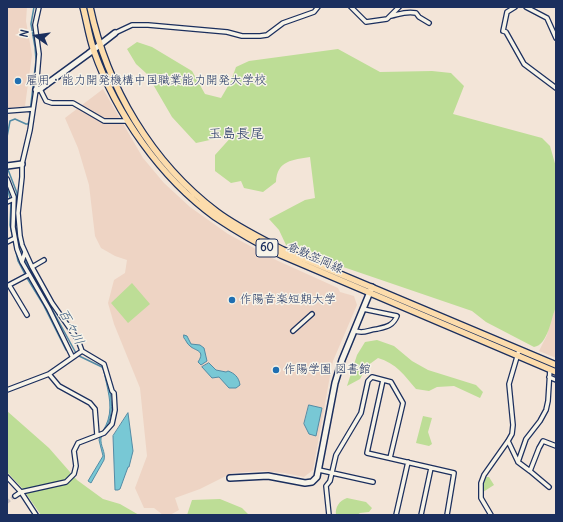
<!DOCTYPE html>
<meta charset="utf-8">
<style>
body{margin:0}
#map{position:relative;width:563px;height:522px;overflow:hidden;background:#f3e5d8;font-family:Delius,sans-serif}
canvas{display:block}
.frame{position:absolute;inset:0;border:8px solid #1b2f5e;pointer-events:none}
.north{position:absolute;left:16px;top:16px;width:40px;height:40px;-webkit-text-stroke:3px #f7f3e8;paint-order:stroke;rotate:283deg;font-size:11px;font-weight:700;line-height:16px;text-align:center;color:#1b2f5e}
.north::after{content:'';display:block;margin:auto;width:14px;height:18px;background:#1b2f5e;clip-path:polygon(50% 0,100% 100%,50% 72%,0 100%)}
</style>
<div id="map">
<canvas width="563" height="522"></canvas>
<div class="frame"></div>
<div class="north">N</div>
</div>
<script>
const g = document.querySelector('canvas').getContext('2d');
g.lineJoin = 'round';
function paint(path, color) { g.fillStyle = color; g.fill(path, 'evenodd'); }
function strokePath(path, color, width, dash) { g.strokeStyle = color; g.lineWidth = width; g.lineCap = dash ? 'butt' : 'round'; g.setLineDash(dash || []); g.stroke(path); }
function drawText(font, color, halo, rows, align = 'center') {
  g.font = font + ' Delius,"Klee One",sans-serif'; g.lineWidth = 3; g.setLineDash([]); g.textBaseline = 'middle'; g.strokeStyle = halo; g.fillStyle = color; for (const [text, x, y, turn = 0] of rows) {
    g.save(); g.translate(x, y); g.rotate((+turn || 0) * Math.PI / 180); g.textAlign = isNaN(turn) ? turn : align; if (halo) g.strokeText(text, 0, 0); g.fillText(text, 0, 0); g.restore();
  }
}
const built = new Path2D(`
 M7,7h20l-1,14 6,34 -7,51 -13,2h-5z
 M103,89l40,69 21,25 26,24 38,27 48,26 62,28 2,4 14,4 3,9 -24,56 -3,15 -17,94 -9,7 -20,-4 -21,-2 -31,2 -32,16 -25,9 4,12 -9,5h-7l-9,-7h-10l-9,-20 12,-32 -7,-68 -26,-64 -6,-21 6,-23 11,-7 2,-13 -12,-4 -14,-8 -6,-12 -6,-51 -11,-37 -13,-30z
 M556,307v51l-17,-7 8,-16 2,-10z`);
const green = new Path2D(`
 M137,42l15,5 40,24 13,23 16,4 10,-17 5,-14 13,-6 89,-12 42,23 52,-1 19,2 13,13 -11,28 89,24 8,8 6,21v140c-5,11 -8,38 -22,40l-48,-25 -14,-11 -158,-54 -28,-12 -7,-15 -10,-11 36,-19 10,-2 -5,-41c-17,3 -33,3 -34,25l-13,10 -19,-4 -3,-7 -10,2 -16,-12v-16l18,-20 -37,8 -24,-26 -25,-43 -11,-10 -9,-15z
 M132,283l18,21 -22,19 -17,-20z
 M377,340l17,6 18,15 16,9 48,15 7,7 -3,6 -26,-12 -17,1 -8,4 -13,-2c-11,-13 -20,-26 -38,-31l-11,8 -7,13 -13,7 10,-31 8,-13z
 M7,411l42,37 28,32 26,19 17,5 19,11h-98l-19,-27 -15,-16z
 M423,416l9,2 -4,14 4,12 -3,2 -13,-3z
 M486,477h3l5,8 -11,7 1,-9z
 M347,498l19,4 6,6 -3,4 -9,1 -3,2h-21c-1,-8 3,-14 11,-17z
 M220,499l22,9 7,7h-62l5,-15z`);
const water = new Path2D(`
 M184,335l3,1 4,8 9,1 4,3 3,13 -6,4 -3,-3c8,-12 -3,-11 -8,-16 -3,-2 -4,-6 -6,-8z
 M209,363l7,7 10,2 2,-1c6,2 11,6 12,14l-4,3h-7l-10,-11 -7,1 -10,-11z
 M104,372h1c4,15 9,31 5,46 -2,8 -7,13 -9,20 -1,8 5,14 3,22l-13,23 -3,-2 15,-25 -4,-16c2,-7 7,-13 9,-20 5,-16 -1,-32 -4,-48z
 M309,405l13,3 -6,28 -7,-2 -5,-10z
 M128,413l5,38 -4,16h-1l-8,22 -2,1h-3l-2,-54z`);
const stream = new Path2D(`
 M7,137l3,-16 5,-2 11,5h2l1,-3 7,-61 -1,-13 -4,-23 3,-17
 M7,167l10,26 -2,16
 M7,187l4,15 -1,23 8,36 9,17 16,26 23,46
 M15,223l1,12 9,25 52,95 25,12 3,6`);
const streetTunnel = new Path2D(`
 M7,502l8,-6`);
const street = new Path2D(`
 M39,7l-4,18 4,29 -3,36 -6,40 -8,34v13l-4,36 2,23 2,9 10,22 12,-7
 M351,7l15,15 21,-3 12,-12
 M515,7l-8,5 -4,19 3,1 18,32 32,24
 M526,7l21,11 9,20
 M391,16c9,-2 15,-5 25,-3l3,4 10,6
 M115,33l17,-8h16l79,7 15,4h18l7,-1 16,-12 31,-11 4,-5
 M40,89l6,12 6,2h21l31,18h22
 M7,111l26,-2
 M7,179l7,18 -1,30 4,22 5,13
 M7,202l7,-3
 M7,242l8,-4
 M25,252l-3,10 27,47 23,47
 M27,315l-18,-30 19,-10
 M293,331l19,-17
 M355,331c10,3 12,-1 22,-2 9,-2 16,-3 20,-13l-34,-7
 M49,374l10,12 31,17 5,6 2,26
 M549,377l7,3
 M383,380l-16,73 87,20 -7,42
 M7,390l42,-16 33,-23
 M508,441l10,21 12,9 9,-23 4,-7 13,5
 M518,462l8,-23 14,-18 6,-11 2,-9 2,-32
 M319,470l54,12
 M530,471l19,16
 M7,477l14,15 15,23
 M15,496l6,-4 45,-10 8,-8 2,-8 -2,-15 4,-8 26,-10 8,-9 3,-14 -1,-17 -2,-2 -8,-27 -22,-13 -4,-11 -26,-37 -20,-36
 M329,515l-3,-29 4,-5 6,-26 25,-42 7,-32 4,-4 19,5 12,21 -13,55
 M396,515l12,-53
 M421,515l10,-47
 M491,515l-10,-17v-15l3,-8 24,-34 4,-7 1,-9 -4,-41 10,-34`);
const secondary = new Path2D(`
 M36,90l4,-1 48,-35 27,-21
 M7,166l15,-2
 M230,478l38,-2 37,7 7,-1 5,-5 18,-94 7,-23 30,-73`);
const primary = new Path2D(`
 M83,7c4,15 6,30 11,44 22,63 67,127 121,166 21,14 43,27 66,38l275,117
 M90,7c17,80 61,155 127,205 20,15 43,26 66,38l273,115`);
const markers = [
 [18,81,4,"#1f6fb2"],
 [232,300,4,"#1f6fb2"],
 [276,370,4,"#1f6fb2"]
];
const shields = [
 [267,248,22]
];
const shieldNames = [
 ["60",267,248]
];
const poiNames = [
 ["雇用・能力開発機構中国職業能力開発大学校",26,81],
 ["作陽音楽短期大学",240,300],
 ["作陽学園 図書館",284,370]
];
const streetNames = [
 ["倉敷笠岡線",315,258,24]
];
const waterNames = [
 ["百々川",71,327,62]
];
const quarterNames = [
 ["玉島長尾",236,134]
];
paint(built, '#eed4c4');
paint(green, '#bddd96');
paint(water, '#78c8d5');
strokePath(water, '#538ba5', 1);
strokePath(stream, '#538ba5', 1.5);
strokePath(streetTunnel, '#c8c1c0', 3.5, [3.5, 2]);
strokePath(street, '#1b2f5e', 6);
strokePath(secondary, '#1b2f5e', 8);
strokePath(primary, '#1b2f5e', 8);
strokePath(street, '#f7f3e8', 3.5);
strokePath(secondary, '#f7f3e8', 5);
strokePath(primary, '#fcdcac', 5.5);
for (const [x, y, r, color] of markers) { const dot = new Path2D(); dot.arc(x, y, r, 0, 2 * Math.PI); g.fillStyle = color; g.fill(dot); strokePath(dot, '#f7f3e8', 1.5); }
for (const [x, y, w] of shields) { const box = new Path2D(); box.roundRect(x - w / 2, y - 9, w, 18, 3); g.fillStyle = '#f7f3e8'; g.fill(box); strokePath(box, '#1b2f5e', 1); }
drawText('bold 11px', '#1b2f5e', null, shieldNames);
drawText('12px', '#1b2f5e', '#f7f3e8', poiNames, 'left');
drawText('12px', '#1b2f5e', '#f7f3e8', streetNames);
drawText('italic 13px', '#32557c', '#f7f3e8', waterNames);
drawText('14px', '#1b2f5e', '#f7f3e8', quarterNames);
</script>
